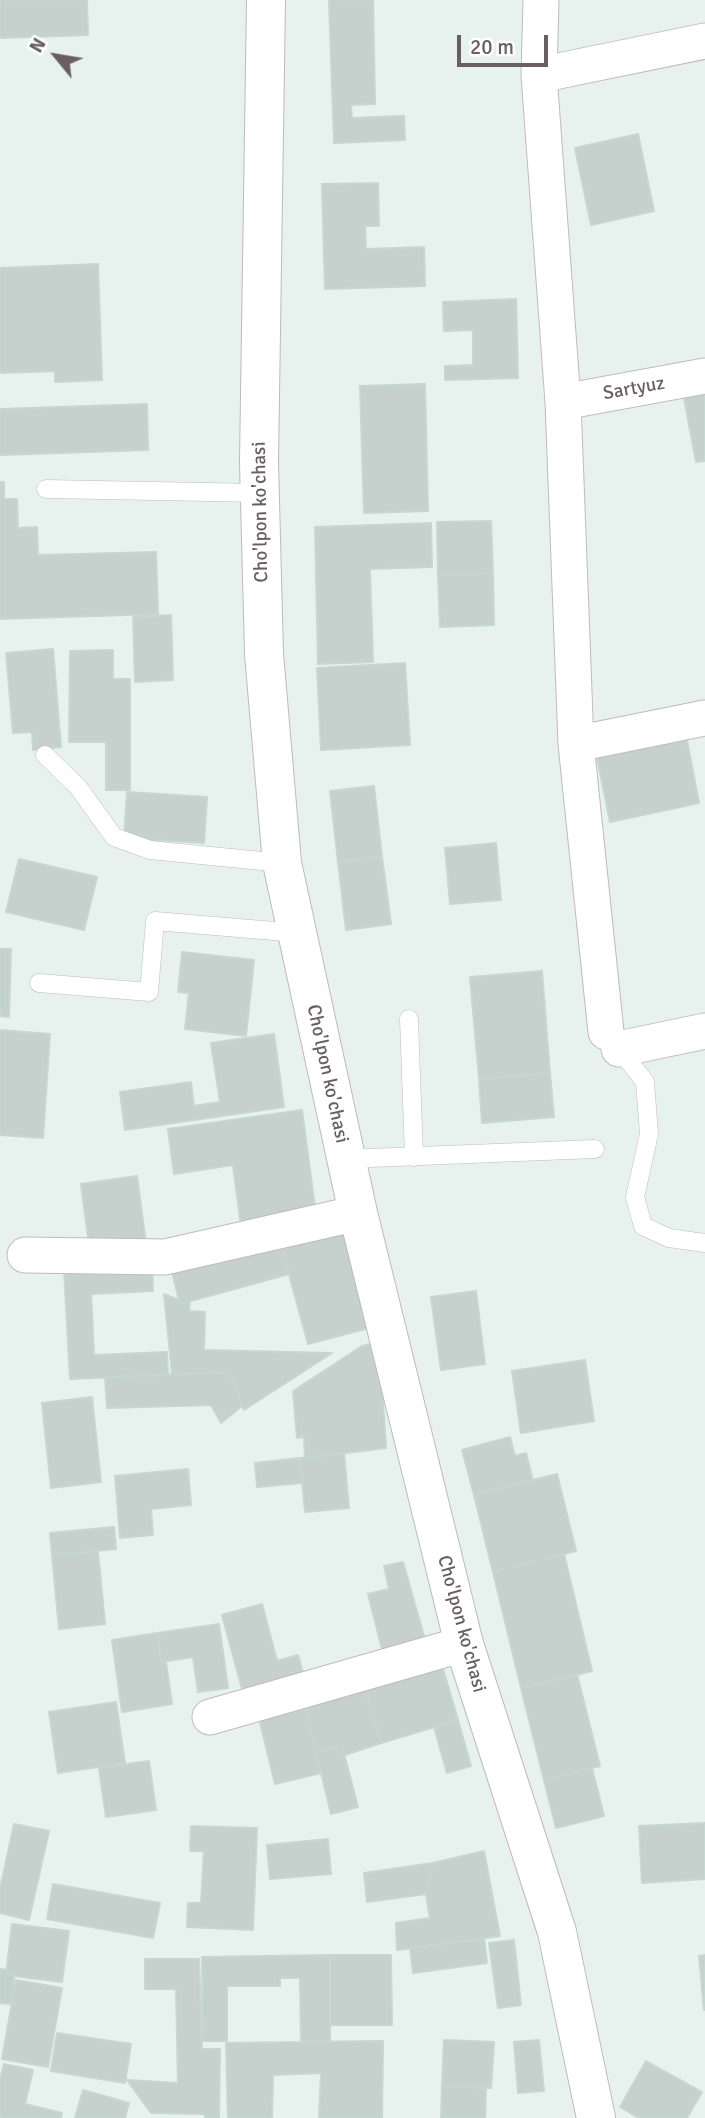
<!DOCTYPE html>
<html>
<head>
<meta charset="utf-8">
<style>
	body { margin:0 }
	#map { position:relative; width:705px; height:2118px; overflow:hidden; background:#e7f2ef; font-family:Signika,sans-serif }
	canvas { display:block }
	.north { position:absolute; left:21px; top:21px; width:70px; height:70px; -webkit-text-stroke:5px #fff; paint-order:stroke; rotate:300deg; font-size:19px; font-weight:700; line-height:28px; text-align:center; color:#695e63 }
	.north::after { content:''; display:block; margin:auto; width:24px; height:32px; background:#695e63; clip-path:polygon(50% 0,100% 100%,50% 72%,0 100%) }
	.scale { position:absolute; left:457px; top:35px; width:91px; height:32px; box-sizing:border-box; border:4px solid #695e63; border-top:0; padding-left:9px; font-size:21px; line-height:24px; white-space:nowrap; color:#695e63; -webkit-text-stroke:5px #fff; paint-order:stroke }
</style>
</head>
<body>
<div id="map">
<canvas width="705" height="2118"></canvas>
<div class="north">N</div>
<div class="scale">20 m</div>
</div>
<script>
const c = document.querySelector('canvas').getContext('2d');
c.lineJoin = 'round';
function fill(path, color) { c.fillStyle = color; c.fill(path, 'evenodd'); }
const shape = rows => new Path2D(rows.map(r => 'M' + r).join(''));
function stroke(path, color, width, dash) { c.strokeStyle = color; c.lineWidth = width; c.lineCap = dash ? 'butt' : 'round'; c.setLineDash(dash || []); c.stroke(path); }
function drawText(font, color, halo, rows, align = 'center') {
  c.font = font + ' Signika,sans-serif'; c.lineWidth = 7; c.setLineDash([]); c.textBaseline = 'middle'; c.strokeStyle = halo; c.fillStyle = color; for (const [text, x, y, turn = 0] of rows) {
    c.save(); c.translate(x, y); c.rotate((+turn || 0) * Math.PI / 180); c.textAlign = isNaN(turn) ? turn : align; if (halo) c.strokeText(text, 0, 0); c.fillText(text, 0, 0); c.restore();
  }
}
const building = shape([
	[0,0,87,0,88,35,0,38,0,0],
	[329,0,373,0,375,104,351,105,352,118,404,116,405,140,334,143,329,0],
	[638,134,654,211,591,225,575,148,638,134],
	[378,183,379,226,365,226,366,249,424,247,425,286,325,289,322,184,378,183],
	[98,264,102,380,55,382,55,371,0,373,0,268,98,264],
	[516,299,518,378,445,380,445,366,473,365,473,330,444,331,443,302,516,299],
	[425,384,428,511,364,513,360,386,425,384],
	[705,394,705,461,696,462,684,398,705,394],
	[147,404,148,450,0,455,0,409,147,404],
	[0,482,4,482,4,499,17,499,18,528,37,527,38,555,156,552,158,614,0,619,0,482],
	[491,521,493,573,438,575,437,522,491,521],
	[431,523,432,567,370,569,373,662,318,664,315,527,431,523],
	[493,573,494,625,440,627,438,575,493,573],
	[171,615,173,680,135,682,133,617,171,615],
	[53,649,61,747,33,750,32,732,13,733,6,653,53,649],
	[113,650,113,679,130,679,130,790,106,790,106,742,69,742,70,651,113,650],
	[405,663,410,745,321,750,317,668,405,663],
	[686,735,699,803,610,822,596,753,686,735],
	[374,786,382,857,338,862,330,791,374,786],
	[127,792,207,797,204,843,124,838,127,792],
	[496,843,501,900,450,904,445,848,496,843],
	[382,857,391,924,346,930,338,862,382,857],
	[19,859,97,877,84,930,6,912,19,859],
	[0,949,11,949,9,1017,0,1016,0,949],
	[182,952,254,960,246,1036,185,1029,189,993,178,992,182,952],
	[542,971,550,1073,479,1079,470,977,542,971],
	[0,1030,50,1034,43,1138,0,1135,0,1030],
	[274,1034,284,1107,125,1130,120,1092,191,1082,194,1106,220,1102,211,1043,274,1034],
	[550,1073,554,1117,482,1123,479,1079,550,1073],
	[302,1110,316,1215,241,1226,233,1165,174,1174,168,1129,302,1110],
	[137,1176,146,1244,90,1252,81,1184,137,1176],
	[342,1229,369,1328,308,1344,281,1245,342,1229],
	[279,1238,289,1274,180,1304,171,1268,279,1238],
	[152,1265,153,1291,91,1294,94,1355,167,1352,168,1375,70,1379,64,1270,152,1265],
	[476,1291,485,1364,441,1370,431,1297,476,1291],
	[164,1294,179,1300,180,1304,190,1301,189,1311,205,1312,204,1350,332,1353,244,1410,230,1372,172,1374,164,1294],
	[379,1342,386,1448,305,1458,304,1437,297,1438,293,1391,362,1346,379,1342],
	[585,1360,594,1421,521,1433,512,1371,585,1360],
	[230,1372,242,1406,221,1423,211,1405,107,1408,105,1377,230,1372],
	[92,1397,101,1482,51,1488,42,1403,92,1397],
	[510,1437,515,1456,526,1453,533,1481,474,1495,462,1450,510,1437],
	[344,1454,349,1508,305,1512,300,1458,344,1454],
	[300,1458,302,1483,257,1487,255,1463,300,1458],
	[188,1469,191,1505,151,1509,153,1535,120,1538,115,1476,188,1469],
	[557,1474,576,1551,493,1572,474,1495,557,1474],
	[114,1527,116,1549,52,1555,50,1533,114,1527],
	[98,1551,105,1624,59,1629,52,1555,98,1551],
	[564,1554,592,1671,521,1688,493,1572,564,1554],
	[403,1562,426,1643,383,1653,368,1594,389,1589,384,1566,403,1562],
	[262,1604,277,1661,298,1655,306,1683,245,1700,222,1615,262,1604],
	[219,1624,228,1688,198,1692,193,1657,161,1662,157,1633,219,1624],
	[157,1633,161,1662,166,1662,172,1704,122,1712,112,1640,157,1633],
	[439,1655,458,1720,381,1743,362,1678,439,1655],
	[577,1674,600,1766,544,1780,521,1688,577,1674],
	[362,1678,381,1743,345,1755,342,1746,316,1752,303,1698,362,1678],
	[303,1698,321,1773,275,1784,257,1710,303,1698],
	[116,1702,125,1763,58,1773,49,1712,116,1702],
	[458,1720,471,1766,447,1773,434,1727,458,1720],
	[342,1746,358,1807,331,1814,316,1752,342,1746],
	[149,1761,156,1810,106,1817,99,1768,149,1761],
	[592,1768,604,1816,556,1828,544,1780,592,1768],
	[705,1823,705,1879,642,1883,639,1826,705,1823],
	[14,1824,49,1831,29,1920,0,1913,0,1889,14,1824],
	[191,1826,257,1828,253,1930,187,1927,188,1903,201,1903,204,1851,190,1851,191,1826],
	[328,1839,331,1874,270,1879,267,1845,328,1839],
	[484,1851,500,1936,397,1950,396,1923,430,1918,426,1894,433,1863,484,1851],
	[433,1863,426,1894,367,1902,364,1873,433,1863],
	[53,1884,160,1903,153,1938,47,1919,53,1884],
	[12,1924,69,1931,62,1982,6,1975,12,1924],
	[484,1938,487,1963,413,1973,410,1948,484,1938],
	[514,1940,521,2005,498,2008,489,1943,514,1940],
	[330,1955,330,2041,301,2042,300,1978,280,1978,280,1986,227,1986,227,2041,203,2041,202,1957,330,1955],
	[330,1955,391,1955,392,2025,330,2025,330,1955],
	[705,1955,705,2010,704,2010,699,1956,705,1955],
	[145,1959,199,1959,202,2049,220,2049,219,2118,205,2118,205,2114,151,2113,127,2080,178,2083,176,1989,145,1989,145,1959],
	[0,1969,7,1970,6,1975,14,1976,11,2004,0,2003,0,1969],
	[16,1980,62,1988,48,2067,2,2059,16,1980],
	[57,2033,131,2044,125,2083,51,2071,57,2033],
	[444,2040,494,2042,491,2088,442,2086,444,2040],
	[539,2040,544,2091,518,2093,514,2042,539,2040],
	[383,2041,382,2118,319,2118,321,2073,273,2075,272,2118,228,2118,226,2043,383,2041],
	[646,2061,702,2092,687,2118,639,2118,620,2107,646,2061],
	[4,2064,33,2070,25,2104,62,2113,61,2118,0,2118,0,2080,4,2064],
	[442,2086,486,2088,485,2118,441,2118,442,2086],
	[83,2090,129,2103,125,2118,75,2118,83,2090]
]);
fill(building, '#c6d0cc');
stroke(building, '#c5d7d1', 2);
const lane = shape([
	[46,489,260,493],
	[45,755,78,787,114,837,150,850,282,863],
	[39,983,149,992,155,921,298,933],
	[409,1019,414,1157],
	[618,1047,645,1082,649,1134,635,1197,643,1226,669,1238,705,1243],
	[345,1159,595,1149]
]);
const street = shape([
	[541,0,539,75,563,402,576,744,606,1032],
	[539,75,705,41],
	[563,402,705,376],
	[576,744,705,718],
	[619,1049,705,1031],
	[25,1255,165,1257,358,1213],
	[210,1717,464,1644]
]);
const secondary = shape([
	[266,0,259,462,264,654,282,863,358,1213,464,1644,557,1932,596,2118]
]);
stroke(lane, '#c1babd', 19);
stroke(street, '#c1babd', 37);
stroke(secondary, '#c1b8bc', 40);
stroke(lane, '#fff', 18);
stroke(street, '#fff', 35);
stroke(secondary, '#fff', 38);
drawText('19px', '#695e63', '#fff', [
	["Sartyuz",634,389,-10],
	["Cho'lpon ko'chasi",261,512,-91],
	["Cho'lpon ko'chasi",327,1074,78],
	["Cho'lpon ko'chasi",461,1624,75]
]);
</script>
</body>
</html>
